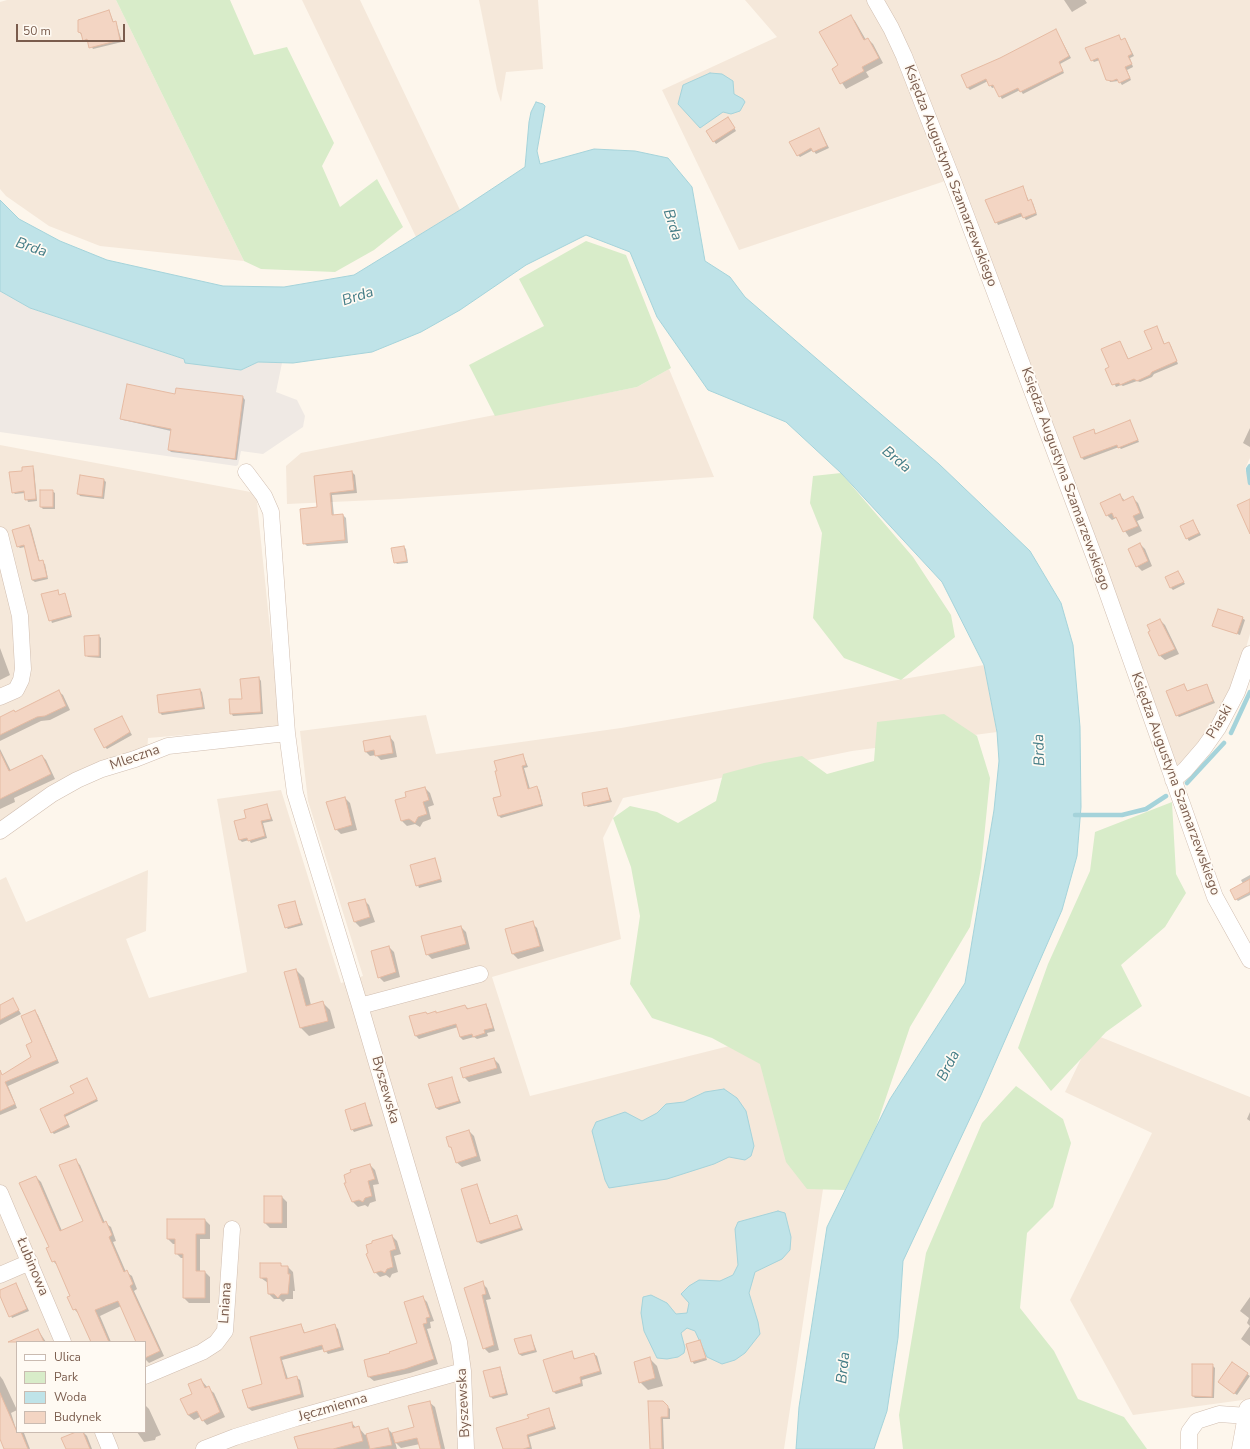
<!DOCTYPE html>
<html>
<head>
<meta charset="utf-8">
<style>
	body { margin:0 }
	#map { position:relative; width:1250px; height:1449px; overflow:hidden; background:#fdf6ec; font-family:"Nunito Sans",sans-serif }
	canvas { display:block }
	.legend { position:absolute; left:16px; top:1341px; width:130px; height:92px; box-sizing:border-box; background:#fffaf3; border:1px solid #cabbb1; margin:0; padding:5px 7px; list-style:none; font-size:12px; color:#7a5c4d }
	.legend li { display:flex; align-items:center; gap:8px; height:20px }
	.legend b { width:20px; border:1px solid #cabbb1 }
	.scale { position:absolute; left:16px; top:24px; width:109px; height:18px; box-sizing:border-box; border:2px solid #7a5c4d; border-top:0; padding-left:5px; font-size:12px; line-height:14px; white-space:nowrap; color:#7a5c4d; -webkit-text-stroke:3px #fffaf3; paint-order:stroke }
</style>
</head>
<body>
<div id="map">
<canvas width="1250" height="1449"></canvas>
<ul class="legend">
<li><b style="height:5px;background:#fff"></b>Ulica</li>
<li><b style="height:11px;background:#d8ecc9"></b>Park</li>
<li><b style="height:11px;background:#bfe3e8"></b>Woda</li>
<li><b style="height:11px;background:#f3d5c3"></b>Budynek</li>
</ul>
<div class="scale">50 m</div>
</div>
<script>
const c = document.querySelector('canvas').getContext('2d');
c.lineJoin = 'round';
function fill(path, color) { c.fillStyle = color; c.fill(path, 'evenodd'); }
const shape = rows => new Path2D(rows.map(r => 'M' + r).join(''));
function stroke(path, color, width, dash) { c.strokeStyle = color; c.lineWidth = width; c.lineCap = dash ? 'butt' : 'round'; c.setLineDash(dash || []); c.stroke(path); }
function drawText(font, color, halo, rows, align = 'center') {
  c.font = font + ' "Nunito Sans",sans-serif'; c.lineWidth = 3.5; c.setLineDash([]); c.textBaseline = 'middle'; c.strokeStyle = halo; c.fillStyle = color; for (const [text, x, y, turn = 0] of rows) {
    c.save(); c.translate(x, y); c.rotate((+turn || 0) * Math.PI / 180); c.textAlign = isNaN(turn) ? turn : align; if (halo) c.strokeText(text, 0, 0); c.fillText(text, 0, 0); c.restore();
  }
}
fill(shape([
	[7,0,116,0,244,261,100,246,49,226,6,196,0,189,0,2],
	[302,0,360,0,460,210,416,237],
	[479,0,538,0,543,69,506,72,501,102,497,90],
	[745,0,1250,0,1250,458,1245,469,1250,480,1250,634,1238,676,1212,725,1198,744,1175,770,957,177,739,250,662,90,777,37],
	[669,369,714,477,399,499,287,504,286,466,301,453,637,387],
	[0,445,256,493,280,727,148,738,147,754,102,769,0,831],
	[984,665,997,732,852,751,623,798,603,838,621,939,492,977,530,1096,765,1037,807,1188,823,1189,784,1449,650,1449,650,1443,650,1449,0,1449,0,880,6,877,26,922,148,870,146,931,126,939,149,998,247,972,217,799,281,790,341,983,363,976,308,801,300,731,426,715,436,754,621,728],
	[17,1342,145,1342,145,1432,17,1432],
	[1093,1034,1250,1097,1250,1399,1133,1415,1070,1300,1152,1133,1065,1092]
]), '#f5e8da');
fill(shape([
	[0,291,30,308,184,359,241,370,258,362,282,363,276,392,297,400,305,416,303,427,263,454,241,451,238,465,236,466,0,432]
]), '#efe9e4');
fill(shape([
	[116,0,230,0,254,55,287,47,334,143,322,166,340,207,377,179,403,227,374,250,335,272,261,269,244,261],
	[586,241,626,255,671,368,637,387,495,416,469,365,544,326,519,279],
	[841,473,913,557,951,615,955,637,901,680,844,658,813,618,822,533,810,503,813,476],
	[944,714,977,736,990,778,981,868,970,927,910,1027,876,1127,845,1190,807,1189,786,1162,760,1064,712,1038,652,1018,630,984,640,916,631,867,613,818,630,806,657,812,678,823,716,801,723,774,764,763,802,756,827,774,874,761,877,722],
	[1172,802,1176,874,1186,893,1165,927,1121,965,1142,1006,1106,1032,1051,1091,1018,1048,1048,964,1090,871,1095,832],
	[1016,1086,1063,1119,1071,1143,1053,1207,1027,1233,1020,1308,1054,1351,1078,1399,1124,1417,1147,1449,903,1449,899,1415,926,1253,982,1123]
]), '#d8ecc9');
const water = shape([
	[710,73,722,74,733,81,734,94,743,99,745,102,740,111,731,114,723,112,700,128,678,104,683,85,710,73],
	[536,102,543,104,545,106,537,151,540,164,594,149,635,151,668,158,692,187,705,261,730,277,745,297,939,464,1030,551,1061,603,1073,645,1080,727,1081,807,1077,856,1062,910,981,1095,903,1261,898,1338,887,1411,874,1449,796,1449,799,1407,827,1227,890,1099,965,983,994,810,999,761,997,732,984,665,942,582,841,473,786,422,708,390,657,317,630,252,586,235,526,265,460,310,421,332,372,352,293,363,258,362,241,370,185,363,184,359,178,357,30,308,0,291,0,200,19,219,60,241,107,260,223,286,284,287,354,275,460,210,525,167,529,122,531,112,536,102],
	[724,1089,737,1098,746,1111,754,1146,751,1156,745,1160,729,1157,714,1164,667,1179,609,1188,605,1180,592,1131,596,1122,625,1112,642,1121,657,1113,666,1104,684,1102,705,1092,724,1089],
	[778,1211,785,1213,791,1237,790,1250,782,1259,755,1272,749,1293,758,1322,760,1334,745,1353,735,1360,722,1364,707,1357,695,1331,687,1328,681,1333,685,1348,684,1353,678,1357,667,1359,657,1358,644,1331,641,1313,643,1297,651,1295,667,1303,676,1314,687,1313,689,1303,681,1294,689,1286,699,1280,720,1281,733,1275,738,1265,735,1229,738,1222,778,1211]
]);
fill(water, '#bfe3e8');
stroke(water, '#a5d3da', 1);
fill(shape([
	[1064,0,1085,0,1087,3,1072,12],
	[109,11,114,23,117,25,122,42,93,49,89,42,86,42,84,40,79,31],
	[850,16,855,21,866,40,868,39,873,44,883,63,866,72,869,77,846,89,833,69,839,66],
	[1056,30,1071,58,1060,64,1064,73,1023,94,1020,90,1002,99,995,87,992,88,988,81,970,90,967,87,1001,59],
	[1119,36,1122,41,1125,39,1127,42,1134,56,1130,58,1133,67,1127,70,1131,80,1122,85,1119,81,1110,82,1100,60,1094,62,1092,60],
	[730,120,736,131,716,144,707,131],
	[821,132,829,148,816,154,813,150,800,157,798,155],
	[1022,187,1029,201,1033,203,1037,215,1026,220,1023,216,998,225,987,201],
	[1157,327,1165,345,1169,343,1171,346,1178,364,1154,374,1152,377,1140,382,1137,381,1123,386,1121,385,1116,387,1107,369,1110,368,1120,342,1129,360,1153,350],
	[176,395,243,397,245,400,237,460,171,452,169,450,171,431,123,420,121,418],
	[1130,421,1139,442,1121,449,1119,447,1084,460,1082,458,1094,430,1096,434],
	[1250,428,1250,447,1243,443],
	[32,467,34,469,37,501,28,502,25,493,15,494,13,492,23,472],
	[352,472,355,475,357,493,332,495,334,516,343,515,346,518,348,543,307,546,304,543,318,508,315,477],
	[80,477,104,480,106,482,104,499,80,496,78,493],
	[52,491,55,493,55,509,43,509,41,507],
	[1120,495,1125,501,1133,498,1138,503,1144,518,1137,521,1142,531,1129,537,1116,518,1112,520,1107,515],
	[1193,521,1201,535,1189,541,1187,538],
	[29,526,31,528,40,562,45,564,48,579,35,582,32,580,25,547,20,548,17,546],
	[1140,544,1145,549,1152,566,1142,571,1137,566],
	[404,547,406,549,408,563,397,564,395,562],
	[1178,572,1185,584,1173,590,1171,588],
	[57,591,60,596,64,594,66,597,72,617,52,623,42,595],
	[1242,618,1245,620,1240,635,1214,625],
	[1160,620,1165,625,1179,654,1165,660,1159,655],
	[99,636,101,638,101,658,88,657,86,655],
	[0,648,10,675,0,680],
	[259,678,261,681,263,714,233,716,231,713],
	[1184,685,1188,692,1207,685,1215,703,1179,717,1177,715],
	[200,690,202,692,205,709,162,715,160,713],
	[58,691,63,695,70,710,50,720,41,721,0,741,0,724,16,713],
	[122,718,132,735,107,749,105,747],
	[390,737,394,742,397,757,381,760,376,755,370,756,366,752],
	[0,749,11,771,42,756,46,760,55,779,14,798,15,802,0,809],
	[523,755,528,767,524,768,530,789,536,787,539,790,543,806,501,818,499,816],
	[425,788,430,793,434,805,428,807,431,819,423,822,420,827,415,824,407,826,402,821,397,800,407,798],
	[607,789,612,802,588,807,585,805],
	[345,798,350,803,357,830,341,834,336,829],
	[267,805,273,821,263,823,267,838,251,843,249,840,242,842,240,840,247,818],
	[435,859,442,882,419,888,411,866],
	[1250,875,1250,895,1238,901,1236,899,1243,884,1241,880],
	[364,900,369,905,375,922,360,927,355,922],
	[294,902,303,925,288,929,286,927],
	[532,923,537,928,544,951,518,959,513,954],
	[461,927,466,932,470,949,432,959,427,954],
	[389,947,394,952,400,977,384,982,379,977],
	[296,970,304,978,311,1005,322,1002,330,1010,335,1028,309,1036,301,1028,286,973],
	[13,1000,21,1014,0,1025,0,1006],
	[485,1005,488,1008,495,1031,487,1033,488,1036,477,1039,474,1037,463,1040,460,1037,458,1027,419,1039,416,1036,410,1017,436,1012,437,1014,465,1006,469,1009],
	[34,1011,38,1015,59,1063,8,1086,17,1108,0,1115,0,1085,32,1057],
	[494,1059,499,1064,502,1073,469,1082,464,1077],
	[451,1078,461,1103,439,1110,436,1108],
	[87,1079,98,1101,65,1117,70,1127,54,1134,52,1132,75,1094],
	[365,1104,373,1126,354,1132,352,1129],
	[1250,1112,1250,1121,1247,1119],
	[469,1131,474,1136,481,1161,462,1167,456,1162,453,1150,450,1147],
	[75,1160,80,1165,105,1223,111,1227,116,1241,113,1242,126,1272,132,1276,137,1289,134,1291,164,1356,149,1363,145,1359,145,1342,137,1342,121,1306,100,1316,111,1342,91,1342,79,1314,74,1309,72,1296,58,1266,53,1261,36,1177,41,1182,62,1231,84,1222],
	[370,1165,375,1170,379,1184,373,1185,376,1201,370,1203,368,1207,365,1205,358,1207,353,1202,346,1184],
	[477,1185,491,1225,517,1216,523,1230,481,1244,478,1242,463,1189],
	[265,1197,282,1197,287,1202,287,1228,270,1228,265,1223],
	[205,1220,210,1225,210,1239,200,1239,200,1272,205,1272,210,1277,210,1303,189,1303,184,1298,184,1258,181,1258,176,1253,176,1244,173,1244,168,1239],
	[392,1236,397,1241,401,1254,394,1256,398,1272,392,1274,390,1278,386,1275,380,1277,375,1272],
	[280,1264,283,1267,288,1267,293,1272,295,1291,293,1291,293,1299,286,1299,283,1302,280,1299,274,1299,269,1294,268,1283,261,1278],
	[482,1283,487,1288,491,1299,486,1300,499,1350,489,1353,484,1348,465,1288],
	[16,1284,29,1311,12,1318,0,1291],
	[1250,1297,1250,1326,1247,1323,1249,1318,1240,1311],
	[423,1298,427,1302,434,1321,430,1322,431,1328,427,1329,438,1364,410,1373,374,1381,369,1377,391,1354,419,1344],
	[301,1325,305,1333,335,1326,338,1329,344,1350,328,1354,324,1349,282,1360,288,1379,296,1377,300,1380,304,1397,252,1411,248,1408,264,1384,251,1338],
	[1250,1326,1250,1346,1241,1339],
	[38,1330,46,1342,25,1342],
	[531,1336,537,1352,522,1356,519,1354],
	[700,1341,707,1360,694,1364,692,1361],
	[571,1352,575,1359,594,1354,597,1356,602,1374,582,1380,583,1386,556,1394,553,1391],
	[649,1358,657,1366,663,1386,648,1390,640,1382],
	[1233,1364,1250,1376,1237,1395,1222,1384],
	[1212,1365,1215,1368,1214,1398,1195,1398,1193,1396],
	[499,1368,501,1370,508,1395,493,1399,491,1397],
	[0,1376,3,1380,17,1410,11,1413,17,1432,24,1433,30,1449,6,1449,0,1436],
	[201,1380,208,1388,214,1393,225,1417,207,1425,200,1417,194,1420,188,1415],
	[429,1402,435,1407,445,1449,421,1449,420,1444,401,1448,395,1442,397,1449,299,1449,352,1423,356,1428,359,1428,365,1435,388,1429,393,1434,415,1428],
	[662,1402,670,1409,670,1419,663,1419,664,1449,651,1449],
	[145,1405,149,1409,161,1435,156,1437,155,1440,144,1442,137,1432,145,1432],
	[549,1409,556,1429,529,1437,532,1449,504,1449],
	[79,1432,83,1432,87,1436,92,1449,67,1449]
]), '#0003');
stroke(shape([
	[1250,466,1248,469,1250,483],
	[1231,733,1250,692],
	[1187,783,1224,743],
	[1075,815,1122,815,1146,809,1166,796]
]), '#a5d3da', 4.5);
const building = shape([
	[109,10,113,22,116,21,120,40,89,48,87,39,83,41,81,33,78,32,78,20,109,10],
	[851,15,864,40,868,38,879,58,862,67,864,71,840,84,832,69,838,65,819,32,851,15],
	[1056,29,1069,56,1059,62,1063,71,1020,92,1018,88,999,97,993,85,989,86,986,79,967,88,961,75,1000,58,1056,29],
	[1119,35,1121,40,1125,38,1132,54,1128,56,1132,64,1125,67,1130,78,1119,83,1117,79,1112,81,1106,80,1098,58,1091,61,1085,48,1119,35],
	[728,117,735,128,713,142,706,131,728,117],
	[819,128,827,146,813,152,811,148,797,156,789,142,819,128],
	[1023,186,1028,201,1031,199,1036,213,1023,218,1021,213,995,223,985,200,1023,186],
	[1157,326,1164,344,1169,342,1177,361,1152,372,1150,375,1137,381,1134,379,1120,385,1119,383,1112,385,1105,369,1109,367,1101,349,1120,341,1128,359,1152,349,1144,331,1157,326],
	[127,384,175,394,176,388,243,396,235,459,168,450,171,429,120,419,127,384],
	[1130,420,1138,440,1118,448,1117,445,1081,458,1073,437,1094,429,1095,434,1130,420],
	[33,466,36,499,25,500,24,491,12,493,9,472,22,471,22,467,33,466],
	[352,471,354,490,330,493,332,515,343,514,345,540,303,544,300,509,317,507,314,476,352,471],
	[80,475,104,479,102,497,77,494,80,475],
	[40,490,53,490,53,507,40,507,40,490],
	[1120,494,1123,501,1133,496,1140,513,1133,516,1138,526,1123,532,1116,517,1114,518,1112,513,1106,516,1100,503,1120,494],
	[1250,499,1250,534,1237,505,1250,499],
	[1193,520,1199,533,1186,539,1180,526,1193,520],
	[29,525,39,561,43,560,47,577,32,580,24,545,17,547,12,530,29,525],
	[1140,543,1148,561,1136,567,1128,549,1140,543],
	[404,546,407,561,394,563,391,548,404,546],
	[1178,571,1184,582,1170,588,1165,577,1178,571],
	[58,590,59,595,65,593,71,615,49,621,41,594,58,590],
	[1218,609,1243,617,1237,634,1212,626,1218,609],
	[1160,619,1175,649,1159,656,1148,632,1150,631,1147,625,1160,619],
	[99,635,99,656,85,656,84,636,99,635],
	[259,677,261,712,230,714,229,699,242,699,240,679,259,677],
	[1184,684,1187,691,1207,684,1213,701,1176,716,1166,691,1184,684],
	[200,689,203,707,159,713,157,695,200,689],
	[59,690,66,706,45,716,37,717,0,735,0,717,14,710,15,712,59,690],
	[122,716,130,732,104,748,94,729,122,716],
	[390,736,393,753,375,756,374,750,365,752,363,741,390,736],
	[0,752,9,771,42,755,51,774,0,799,0,752],
	[523,754,526,765,522,766,528,789,537,786,542,804,498,816,493,798,501,796,495,771,497,771,494,761,523,754],
	[425,787,429,800,423,802,427,814,418,817,415,823,409,819,401,821,395,800,406,797,405,792,425,787],
	[607,788,610,800,584,806,582,793,607,788],
	[345,797,352,825,335,830,326,802,345,797],
	[267,804,271,819,261,821,265,836,248,841,247,838,239,840,234,821,246,818,244,810,267,804],
	[435,858,441,879,416,886,410,865,435,858],
	[1250,879,1250,892,1235,900,1230,890,1250,879],
	[365,899,370,917,354,922,348,903,365,899],
	[295,901,301,923,285,928,278,905,295,901],
	[533,921,540,946,512,954,505,929,533,921],
	[461,926,466,944,426,955,421,936,461,926],
	[389,946,396,972,378,978,371,951,389,946],
	[296,969,306,1006,323,1001,328,1021,300,1028,284,972,296,969],
	[13,998,19,1010,0,1020,0,1005,13,998],
	[486,1004,493,1028,484,1030,485,1033,473,1037,472,1034,460,1037,456,1024,415,1036,409,1016,426,1012,427,1014,436,1011,436,1013,465,1005,467,1009,486,1004],
	[35,1010,57,1060,5,1082,15,1104,0,1111,0,1070,2,1075,31,1057,26,1045,32,1042,21,1016,35,1010],
	[494,1058,497,1068,463,1078,460,1068,494,1058],
	[452,1077,459,1101,436,1108,428,1084,452,1077],
	[87,1078,97,1099,64,1115,68,1124,51,1133,40,1109,74,1093,70,1086,87,1078],
	[365,1103,371,1124,351,1130,345,1110,365,1103],
	[469,1130,477,1156,456,1163,451,1147,449,1147,446,1137,469,1130],
	[76,1159,103,1223,106,1221,112,1235,109,1237,124,1272,127,1270,133,1284,130,1286,160,1351,145,1358,145,1342,136,1342,118,1301,95,1310,109,1342,91,1342,76,1309,73,1310,67,1297,70,1296,55,1261,52,1262,46,1248,49,1247,19,1183,36,1176,60,1231,83,1221,59,1165,76,1159],
	[370,1164,375,1179,368,1181,372,1196,365,1198,363,1202,359,1200,352,1202,344,1183,346,1183,344,1175,351,1172,350,1170,370,1164],
	[477,1184,490,1224,517,1215,521,1228,477,1242,461,1189,477,1184],
	[264,1196,282,1196,282,1223,264,1223,264,1196],
	[167,1219,205,1219,205,1234,196,1234,196,1271,205,1271,205,1298,183,1298,183,1254,175,1254,175,1239,167,1239,167,1219],
	[392,1235,396,1249,390,1251,393,1267,387,1269,385,1273,381,1271,374,1273,366,1254,368,1253,366,1245,372,1243,372,1241,392,1235],
	[260,1263,281,1263,281,1266,288,1266,288,1274,290,1274,288,1294,281,1294,278,1298,274,1294,268,1294,267,1278,260,1278,260,1263],
	[483,1281,486,1294,482,1295,494,1345,483,1349,464,1288,483,1281],
	[16,1283,27,1309,9,1317,0,1296,0,1290,16,1283],
	[423,1296,430,1317,426,1318,427,1323,423,1324,434,1359,405,1369,368,1377,364,1360,390,1353,389,1352,417,1343,404,1302,423,1296],
	[301,1324,304,1333,335,1324,341,1347,324,1352,322,1345,280,1357,286,1379,297,1376,301,1394,248,1408,242,1390,262,1384,250,1337,301,1324],
	[38,1329,44,1342,8,1342,38,1329],
	[531,1335,535,1350,519,1354,514,1339,531,1335],
	[700,1340,706,1358,691,1362,686,1344,700,1340],
	[572,1351,574,1359,594,1353,600,1371,580,1377,581,1383,553,1392,543,1360,572,1351],
	[650,1357,655,1378,639,1383,634,1362,650,1357],
	[1232,1362,1248,1373,1234,1394,1218,1382,1232,1362],
	[1192,1364,1213,1364,1212,1397,1192,1396,1192,1364],
	[500,1367,506,1393,490,1397,483,1371,500,1367],
	[201,1379,205,1388,209,1386,220,1412,202,1421,197,1411,188,1415,180,1399,192,1394,188,1384,201,1379],
	[0,1393,17,1432,21,1432,28,1449,4,1449,0,1439,0,1393],
	[430,1401,441,1449,420,1449,417,1438,395,1443,392,1433,414,1427,408,1406,430,1401],
	[648,1401,663,1401,668,1406,668,1417,661,1417,662,1449,650,1449,648,1401],
	[549,1408,554,1426,527,1435,530,1447,523,1449,503,1449,496,1428,529,1418,527,1415,549,1408],
	[352,1422,353,1428,359,1426,363,1441,333,1449,298,1449,294,1437,352,1422],
	[388,1428,392,1445,370,1449,366,1434,388,1428],
	[76,1432,83,1432,90,1449,66,1449,61,1438,76,1432]
]);
fill(building, '#f3d5c3');
stroke(building, '#e6bba3', 1);
const street = shape([
	[875,0,891,28,904,56,955,186,1097,564,1215,897,1250,960],
	[246,472,264,496,271,512,287,733,295,793,360,1006,459,1342,463,1371,466,1449],
	[0,535,20,616,23,669,21,680,16,690,0,697],
	[1173,780,1185,770,1204,748,1218,728,1237,692,1250,654],
	[0,831,52,794,77,780,102,769,135,759,168,746,287,733],
	[360,1006,480,974],
	[0,1193,63,1342],
	[0,1275,30,1262],
	[145,1376,202,1352,216,1343,225,1331,232,1229],
	[103,1432,110,1449],
	[204,1449,235,1437,296,1418,463,1371],
	[1189,1449,1189,1432,1197,1421,1219,1414,1248,1416]
]);
const secondary = shape([
	[1243,1449,1250,1410]
]);
stroke(street, '#d1beb0', 17);
stroke(secondary, '#d6c0b0', 23);
stroke(street, '#fff', 16);
stroke(secondary, '#fff', 22);
drawText('14px', '#7a5c4d', '#fffaf3', [
	["Księdza Augustyna Szamarzewskiego",950,176,69],
	["Księdza Augustyna Szamarzewskiego",1065,479,70],
	["Piaski",1220,722,-59],
	["Mleczna",135,758,-19],
	["Księdza Augustyna Szamarzewskiego",1175,784,70],
	["Byszewska",385,1090,74],
	["Łubinowa",32,1267,67],
	["Lniana",226,1303,-86],
	["Byszewska",464,1403,-93],
	["Jęczmienna",333,1408,-16]
]);
drawText('italic 15px', '#437c86', '#fffaf3', [
	["Brda",672,225,72],
	["Brda",31,248,19],
	["Brda",358,297,-18],
	["Brda",896,460,40],
	["Brda",1040,750,-92],
	["Brda",949,1066,-63],
	["Brda",844,1368,-84]
]);
</script>
</body>
</html>
